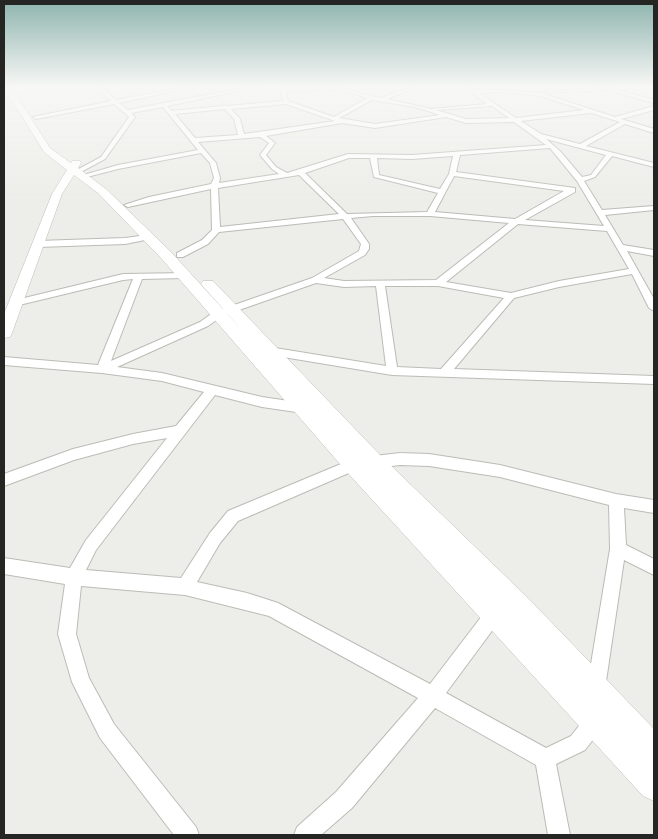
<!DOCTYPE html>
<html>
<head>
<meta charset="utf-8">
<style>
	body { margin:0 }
	#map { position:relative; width:658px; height:839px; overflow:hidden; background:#edeee9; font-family:"Golos Text",sans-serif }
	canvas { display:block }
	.frame { position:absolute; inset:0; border:5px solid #252523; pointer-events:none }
</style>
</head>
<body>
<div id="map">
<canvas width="658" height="839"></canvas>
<div class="frame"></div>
</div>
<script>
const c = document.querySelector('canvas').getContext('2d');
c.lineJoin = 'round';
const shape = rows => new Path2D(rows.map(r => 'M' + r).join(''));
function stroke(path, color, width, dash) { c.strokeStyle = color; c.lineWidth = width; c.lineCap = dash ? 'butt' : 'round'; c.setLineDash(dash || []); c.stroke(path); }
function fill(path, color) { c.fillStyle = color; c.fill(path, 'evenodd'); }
const street = shape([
	[97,87,102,87,116,100,183,87,194,87,119,103,128,110,247,87,258,87,167,106,172,111,222,106,224,104,227,106,283,101,280,87,335,87,381,98,410,87,417,87,387,99,431,109,487,104,464,87,470,87,474,90,502,90,541,93,615,117,654,106,654,110,621,119,654,129,654,133,625,124,586,146,654,163,654,167,612,156,595,177,584,181,602,210,654,206,654,210,605,215,623,245,654,250,654,256,627,251,654,299,654,311,649,308,632,274,559,287,514,298,454,369,654,376,654,384,392,375,265,354,264,351,269,347,386,366,376,286,344,287,316,283,222,316,208,326,117,367,162,373,262,397,303,403,307,405,309,408,307,411,303,413,262,407,215,395,96,550,86,570,181,578,210,533,228,511,348,461,353,459,358,461,360,465,358,469,238,521,220,543,197,582,247,593,278,603,430,684,488,608,494,606,500,608,502,614,500,620,446,693,546,748,571,736,588,714,595,711,602,714,605,721,602,728,585,750,556,764,570,835,548,835,536,765,435,708,352,808,321,835,294,835,297,827,336,792,418,698,269,616,185,595,81,586,76,634,89,678,114,724,196,827,199,835,174,835,100,738,72,682,58,634,65,584,4,574,4,558,70,568,86,540,167,438,133,444,74,460,4,486,4,474,73,449,133,434,176,426,204,392,162,381,102,373,4,365,4,357,98,365,133,279,123,280,15,306,10,303,12,301,123,274,187,273,187,277,184,278,142,279,111,361,200,322,214,312,312,278,359,251,361,244,343,219,219,232,208,244,183,257,177,257,177,253,202,240,212,230,211,189,128,207,124,205,149,197,211,184,214,178,210,163,201,153,118,169,83,178,80,176,118,165,198,150,163,107,131,113,135,117,105,159,77,174,74,172,75,171,101,157,129,117,114,104,36,119,33,117,111,101,97,87],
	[333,90,353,93,367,98,334,117,288,101,286,91,333,90],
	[502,92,540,96,584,110,516,118,479,93,502,92],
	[372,100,415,107,440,115,375,124,339,118,372,100],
	[286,104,335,121,244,134,240,119,231,109,286,104],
	[492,106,509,118,466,119,436,110,492,106],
	[225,109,234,119,238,135,195,138,175,114,225,109],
	[591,113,620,122,580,144,541,134,521,121,591,113],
	[446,117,466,123,514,122,546,145,412,155,348,154,287,173,276,167,266,155,275,143,266,136,342,123,375,128,446,117],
	[260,137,269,143,260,155,272,169,279,174,219,183,220,178,216,163,198,142,260,137],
	[546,139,606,155,591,175,582,177,560,151,546,139],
	[550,148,577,181,604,226,525,220,575,192,575,188,456,172,460,155,550,148],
	[453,156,449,174,440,189,379,175,377,158,412,159,453,156],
	[349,158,370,158,374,177,438,193,427,212,347,214,305,173,349,158],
	[299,175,339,214,220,227,218,188,299,175],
	[454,176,564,191,515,219,435,212,454,176],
	[373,216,430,216,509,223,436,280,344,281,324,278,365,255,369,249,369,244,351,218,373,216],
	[518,224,607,231,629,269,559,281,511,293,446,282,518,224],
	[385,286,438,286,504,298,441,369,397,367,385,286],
	[607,87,654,100,654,103,607,90,543,93,541,92,607,87],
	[147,235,151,237,150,239,125,244,38,247,34,244,38,241,125,238,147,235],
	[400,453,429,454,500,465,616,494,654,500,654,513,624,508,626,545,654,559,654,575,624,560,605,688,603,695,596,697,589,695,587,688,610,549,609,505,500,477,429,466,400,465,374,468,369,466,367,462,369,458,374,456,400,453]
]);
const secondary = shape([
	[4,87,11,87,50,148,71,163,72,161,80,161,81,163,78,168,106,189,171,252,243,331,201,284,203,281,213,281,381,456,528,598,654,729,654,801,643,796,346,471,161,258,98,193,74,175,62,194,12,333,10,337,4,338,4,314,52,194,67,170,44,152,4,87]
]);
stroke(street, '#bbbcb6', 2);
stroke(secondary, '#bbbcb6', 1);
fill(street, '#fff');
fill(secondary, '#fff');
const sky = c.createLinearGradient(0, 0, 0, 205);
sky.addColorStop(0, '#8eb4ae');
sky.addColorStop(0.42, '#f7f7f5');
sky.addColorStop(1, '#f7f7f500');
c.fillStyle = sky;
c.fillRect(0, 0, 658, 205);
</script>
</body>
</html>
